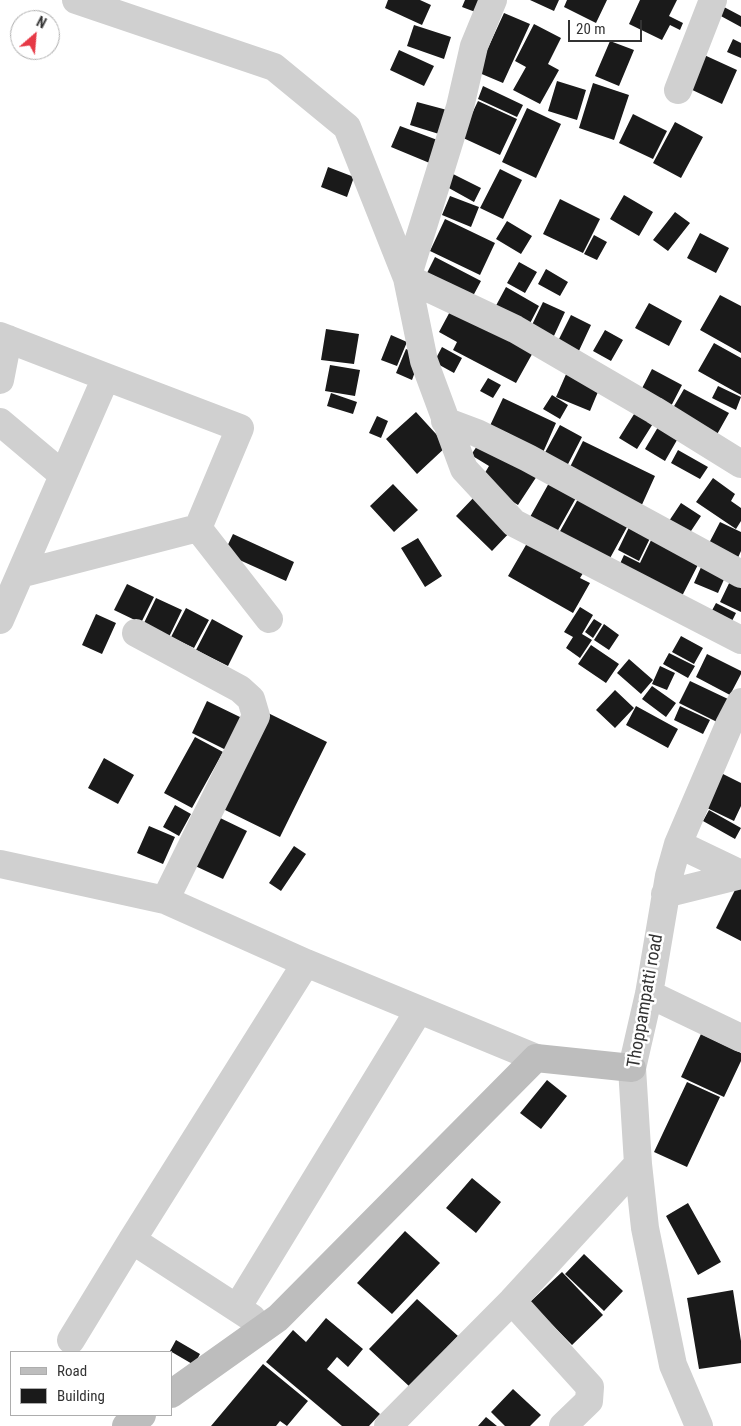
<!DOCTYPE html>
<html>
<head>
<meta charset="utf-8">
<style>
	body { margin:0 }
	#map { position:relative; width:741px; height:1426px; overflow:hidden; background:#fff; font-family:"Roboto Condensed",sans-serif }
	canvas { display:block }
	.legend { position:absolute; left:10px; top:1351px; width:162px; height:65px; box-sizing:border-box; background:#fff; border:1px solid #adadad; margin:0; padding:6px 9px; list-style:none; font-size:15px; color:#333 }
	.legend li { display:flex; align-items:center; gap:10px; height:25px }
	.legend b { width:25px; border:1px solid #adadad }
	.north { position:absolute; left:10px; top:10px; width:50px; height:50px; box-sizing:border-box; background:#fff; border:1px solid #adadad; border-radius:50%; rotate:27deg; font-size:14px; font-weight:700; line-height:20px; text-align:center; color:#333 }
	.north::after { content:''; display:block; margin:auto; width:18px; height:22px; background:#e63946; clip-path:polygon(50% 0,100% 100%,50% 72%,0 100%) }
	.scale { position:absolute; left:568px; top:20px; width:74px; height:22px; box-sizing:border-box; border:2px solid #333; border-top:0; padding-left:6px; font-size:15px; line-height:18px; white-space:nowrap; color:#333; -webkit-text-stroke:4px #fff; paint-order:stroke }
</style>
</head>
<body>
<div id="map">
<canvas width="741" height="1426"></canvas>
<ul class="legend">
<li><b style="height:6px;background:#bdbdbd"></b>Road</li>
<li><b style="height:14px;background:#1a1a1a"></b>Building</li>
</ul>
<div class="north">N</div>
<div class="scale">20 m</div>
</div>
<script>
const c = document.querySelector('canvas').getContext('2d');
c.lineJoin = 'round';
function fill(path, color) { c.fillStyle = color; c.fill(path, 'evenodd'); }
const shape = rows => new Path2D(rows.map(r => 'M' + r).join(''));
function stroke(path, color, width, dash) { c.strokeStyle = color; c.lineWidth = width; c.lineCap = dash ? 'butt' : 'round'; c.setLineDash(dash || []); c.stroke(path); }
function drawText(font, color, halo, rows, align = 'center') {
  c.font = font + ' "Roboto Condensed",sans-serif'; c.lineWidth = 5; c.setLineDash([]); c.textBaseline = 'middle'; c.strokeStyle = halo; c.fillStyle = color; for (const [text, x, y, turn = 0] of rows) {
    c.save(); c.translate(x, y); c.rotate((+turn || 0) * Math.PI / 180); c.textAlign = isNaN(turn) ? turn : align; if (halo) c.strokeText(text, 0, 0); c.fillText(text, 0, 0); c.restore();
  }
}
fill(shape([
	[388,0,420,0,431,5,422,25,385,8],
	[465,0,484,0,478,13,462,7],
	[530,0,559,0,554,11],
	[567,0,607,0,596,23,564,7],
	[640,0,677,0,669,16,683,23,680,30,670,25,662,40,629,24],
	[724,7,741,16,741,27,719,15],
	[504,13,530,24,503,83,477,72],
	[534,24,561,38,548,64,559,70,540,104,513,90,526,67,515,61],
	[414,25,451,37,444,59,407,46],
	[733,39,741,43,741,58,727,52],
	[610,41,634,50,619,86,595,76],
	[399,50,434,66,424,86,390,70],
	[702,54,737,70,722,104,686,87],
	[557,81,586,90,577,120,548,111],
	[593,83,629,95,614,140,579,128],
	[483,86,523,105,517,117,478,99],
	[478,101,517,119,500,155,461,137],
	[417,102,447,110,439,134,410,125],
	[527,108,561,124,536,178,502,162],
	[633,114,667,131,653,159,619,143],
	[675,122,703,137,681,178,653,163],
	[400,126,440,141,432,164,391,147],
	[328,167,354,177,347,197,321,187],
	[500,169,522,180,503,219,480,208],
	[453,174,481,188,474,202,447,187],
	[624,195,653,212,639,236,610,219],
	[450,196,479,207,471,227,442,215],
	[560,199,600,219,583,253,543,234],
	[675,212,690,223,668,251,653,240],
	[445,219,495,243,480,275,430,251],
	[507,221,532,236,521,254,496,239],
	[700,233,729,248,716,273,687,258],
	[594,235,607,242,597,260,584,254],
	[435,257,481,281,473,296,427,273],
	[519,262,537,272,525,293,507,283],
	[546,269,568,282,560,296,538,284],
	[506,287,539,306,526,331,492,313],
	[720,295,741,306,741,353,700,330],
	[543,302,565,312,553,338,531,327],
	[649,303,682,321,669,346,635,328],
	[454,304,536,347,516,383,453,350,457,342,439,332],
	[571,315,591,325,577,355,556,345],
	[326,329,359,334,354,364,321,360],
	[605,330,623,340,611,361,593,351],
	[391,335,407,342,397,366,381,360],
	[714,343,741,358,741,395,698,371],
	[442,347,462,358,454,373,434,362],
	[406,349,421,355,412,380,396,373],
	[330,365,360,370,355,396,325,391],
	[652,369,682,385,668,412,638,396],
	[567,372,600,387,590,411,556,397],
	[488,378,501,385,493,398,480,391],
	[718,386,741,397,736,410,712,398],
	[684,389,729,413,715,438,670,413],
	[331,393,357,402,353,414,327,406],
	[552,395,568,405,560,419,543,409],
	[503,398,556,423,541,457,487,432],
	[636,411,654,422,637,449,619,438],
	[416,412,447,446,417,474,386,439],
	[377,416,388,421,381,438,369,433],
	[661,422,681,433,665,461,645,449],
	[560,425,582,437,565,470,542,458],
	[481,440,537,476,518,505,480,481,489,466,471,455],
	[583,441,655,476,640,509,567,473],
	[678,450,708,467,700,479,671,463],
	[554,474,581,489,557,532,530,517],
	[713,478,735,494,731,501,741,508,741,521,736,529,696,502],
	[393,484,418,510,394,532,370,506],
	[583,490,632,518,609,560,559,533],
	[477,494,513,529,492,551,456,516],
	[681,503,701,516,687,537,667,524],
	[633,519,654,530,639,561,618,550],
	[720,522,741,532,741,551,736,562,707,547],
	[655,532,703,555,681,598,618,568,624,555,640,563],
	[233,534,294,562,286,581,224,553],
	[418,538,442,576,425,587,401,548],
	[530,538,585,570,580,578,590,583,573,613,508,576],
	[702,565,726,575,718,593,694,583],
	[733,575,741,578,741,612,720,602],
	[127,584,154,597,141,623,114,610],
	[156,598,182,610,169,637,143,625],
	[716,603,736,613,729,627,709,616],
	[580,607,593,615,582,634,592,640,580,658,566,648,573,637,564,632],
	[186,608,209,620,194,648,171,637],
	[96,614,116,623,102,654,82,645],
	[212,619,243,636,228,666,196,650],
	[594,619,602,624,593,638,585,632],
	[604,624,619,635,609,650,594,640],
	[681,636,703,648,694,664,672,652],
	[591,645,619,664,606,683,578,664],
	[669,653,695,666,688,678,663,664],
	[707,654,741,671,741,674,730,695,696,677],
	[629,659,653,680,641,694,617,673],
	[660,666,675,673,667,690,652,684],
	[690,681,728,699,717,722,679,703],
	[652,686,676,703,666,717,642,699],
	[615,690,634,708,615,728,596,710],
	[207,701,242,718,226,750,192,733],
	[636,706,678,729,668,748,626,725],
	[680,706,710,720,703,734,674,720],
	[266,712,327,742,280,837,219,807],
	[195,737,223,752,192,808,164,793],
	[104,758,134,775,118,804,88,788],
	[721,773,741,783,741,806,734,821,705,807],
	[175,805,191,814,179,836,163,827],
	[709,810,741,828,735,839,703,821],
	[214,815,247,831,223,879,191,864],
	[149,826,175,837,163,864,137,853],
	[294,846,306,854,281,891,269,883],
	[737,886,741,889,741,941,716,928],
	[701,1034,741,1053,741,1061,724,1097,681,1077],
	[547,1080,567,1096,541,1129,520,1113],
	[687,1082,720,1097,687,1167,654,1152],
	[472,1178,501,1202,476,1233,446,1208],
	[688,1203,721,1262,698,1275,666,1216],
	[405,1231,440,1263,392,1314,357,1283],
	[584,1254,623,1291,604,1311,565,1274],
	[562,1272,603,1315,572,1345,530,1302],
	[733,1290,741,1341,741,1363,699,1369,687,1298],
	[417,1299,458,1336,410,1387,369,1349],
	[326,1318,363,1349,348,1367,337,1357,327,1369,380,1414,369,1426,342,1426,266,1362,293,1330,306,1342],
	[176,1340,200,1354,194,1365,170,1351],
	[263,1364,308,1401,287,1426,280,1421,276,1426,211,1426],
	[513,1389,541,1415,530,1426,505,1426,491,1412],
	[486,1417,497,1426,478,1426]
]), '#1a1a1a');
stroke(shape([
	[76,0,274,67,347,127,407,278,424,361,464,469,514,523,741,640],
	[493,0,474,46,460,107,407,278,515,329,654,410,741,464],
	[678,90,713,0],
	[0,336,106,377,240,428,198,528],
	[0,380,8,339],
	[445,421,477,433,528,458,741,574],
	[0,422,63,475],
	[20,574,198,528,269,619],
	[0,620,106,377],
	[136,633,240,689,251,699,256,716,165,900],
	[678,844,741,874],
	[0,864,165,900,306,963,536,1058],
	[665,894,741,875],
	[649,994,741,1038],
	[132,1240,252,1318],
	[512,1301,590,1387,589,1401,563,1426],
	[237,1308,419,1010],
	[71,1340,132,1240,306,963],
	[388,1426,512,1301,638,1164],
	[699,1426,673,1365,645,1228,638,1164,632,1068,649,994,669,876,678,844,729,725,741,702]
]), '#d0d0d0', 28);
stroke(shape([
	[171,1394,278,1318,536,1058,632,1068],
	[126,1426,142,1415]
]), '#bdbdbd', 28);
drawText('18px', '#333', '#fff', [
	["Thoppampatti road",646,1001,-80]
]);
</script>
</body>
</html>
